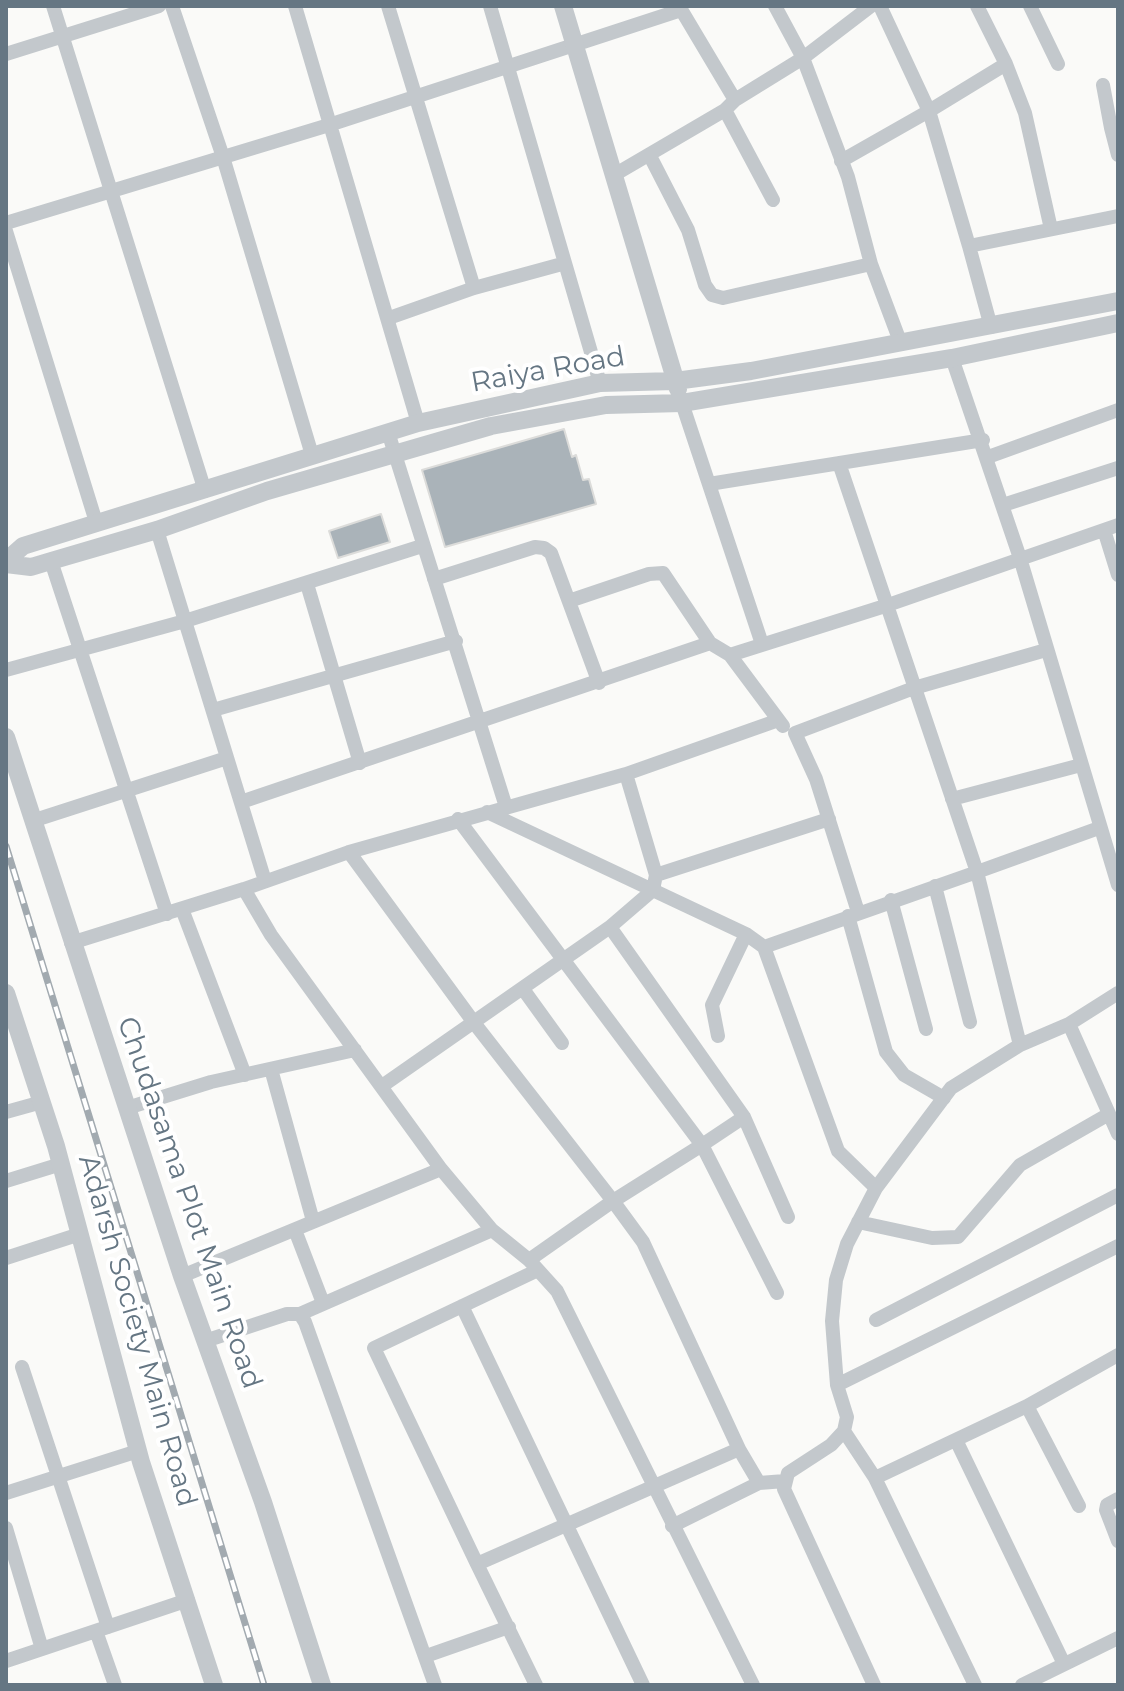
<!DOCTYPE html>
<html>
<head>
<meta charset="utf-8">
<style>
	body { margin:0 }
	#map { position:relative; width:1124px; height:1691px; overflow:hidden; background:#fafaf8; font-family:Montserrat,sans-serif }
	canvas { display:block }
	.frame { position:absolute; inset:0; border:8px solid #657683; pointer-events:none }
</style>
</head>
<body>
<div id="map">
<canvas width="1124" height="1691"></canvas>
<div class="frame"></div>
</div>
<script>
const c = document.querySelector('canvas').getContext('2d');
c.lineJoin = 'round';
function fill(path, color) { c.fillStyle = color; c.fill(path, 'evenodd'); }
const shape = rows => new Path2D(rows.map(r => 'M' + r).join(''));
function stroke(path, color, width, dash) { c.strokeStyle = color; c.lineWidth = width; c.lineCap = dash ? 'butt' : 'round'; c.setLineDash(dash || []); c.stroke(path); }
function drawText(font, color, halo, rows, align = 'center') {
  c.font = font + ' Montserrat,sans-serif'; c.lineWidth = 8; c.setLineDash([]); c.textBaseline = 'middle'; c.strokeStyle = halo; c.fillStyle = color; for (const [text, x, y, turn = 0] of rows) {
    c.save(); c.translate(x, y); c.rotate((+turn || 0) * Math.PI / 180); c.textAlign = isNaN(turn) ? turn : align; if (halo) c.strokeText(text, 0, 0); c.fillText(text, 0, 0); c.restore();
  }
}
const building = shape([
	[564,429,572,457,576,455,583,480,589,479,596,504,445,547,422,470,564,429],
	[381,514,390,542,338,558,329,531,381,514]
]);
fill(building, '#aab3b9');
stroke(building, '#dcdcda', 2);
stroke(shape([
	[53,6,205,491],
	[172,6,223,157,312,455],
	[295,6,418,423],
	[388,6,474,288],
	[490,6,600,383],
	[679,6,735,100],
	[775,6,803,58,848,177,871,264,901,344],
	[977,6,1006,64,1025,113,1051,229],
	[1030,6,1058,64],
	[6,54,159,6],
	[1103,85,1111,128],
	[725,110,773,200],
	[1118,126,1111,128,1118,155],
	[650,156,688,230,705,285,712,295,723,298,871,264],
	[841,161,929,111,880,6],
	[614,175,725,110,735,100,803,58,871,6],
	[6,223,329,125,681,10],
	[6,231,96,522],
	[969,246,929,111,1006,64],
	[389,318,474,288,562,264],
	[991,327,969,246,1118,216],
	[952,358,1020,558,1118,885],
	[682,403,762,644],
	[388,432,506,807],
	[988,457,1118,410],
	[839,463,977,872,1099,828],
	[709,484,983,440],
	[1003,505,1118,468],
	[157,530,265,881],
	[1104,530,1118,575],
	[51,561,167,914],
	[434,579,535,547,544,548,551,553,599,683],
	[307,584,360,763],
	[569,601,649,574,663,573,710,643,730,655,783,726],
	[730,655,885,606,1118,525],
	[6,670,185,621,422,546],
	[213,710,456,641],
	[952,799,1081,765],
	[241,802,710,643],
	[487,812,746,934,764,947,838,1151,876,1188],
	[458,819,702,1145,613,1201,643,1242,739,1449],
	[32,821,227,758],
	[349,852,475,1024,613,1201,529,1260,492,1230],
	[656,875,829,819],
	[935,886,970,1022],
	[891,900,926,1029],
	[182,909,245,1075],
	[858,912,816,779,795,733,914,688,1046,650],
	[848,916,886,1052,904,1075,944,1098],
	[610,927,744,1117,788,1217],
	[71,943,244,889],
	[764,947,977,872,1020,1045],
	[523,989,562,1043],
	[1069,1024,1118,1134],
	[718,1036,712,1005,746,934],
	[271,1069,313,1221],
	[382,1086,610,927,653,890,656,875,626,774],
	[127,1108,211,1082,355,1050],
	[6,1112,42,1102],
	[744,1117,702,1145,777,1293],
	[441,1169,271,935,244,889,349,852,626,774,776,721],
	[6,1181,61,1164],
	[858,1222,932,1238,958,1237,1020,1165,1109,1114],
	[295,1230,323,1303],
	[6,1258,80,1234],
	[529,1260,557,1291,753,1685],
	[182,1276,441,1169,492,1230,300,1314],
	[462,1306,643,1685],
	[876,1320,1118,1195],
	[205,1341,287,1314,300,1314,305,1322,435,1685],
	[22,1367,108,1627],
	[837,1385,1118,1246],
	[1027,1406,1079,1506],
	[844,1431,875,1478,1027,1406,1118,1355],
	[956,1440,1064,1664],
	[875,1478,975,1685],
	[6,1493,138,1451],
	[1118,1499,1107,1505,1106,1510,1118,1541],
	[672,1526,759,1483],
	[6,1528,42,1649],
	[477,1564,374,1348,538,1270],
	[96,1631,115,1685],
	[426,1656,509,1627],
	[6,1661,188,1600],
	[536,1685,477,1564,739,1449,759,1483,785,1481],
	[874,1685,784,1489,788,1473,831,1445,844,1431,847,1417,837,1385,832,1321,836,1280,847,1244,876,1188,951,1088,1020,1045,1069,1024,1118,993],
	[1022,1685,1118,1638]
]), '#c3c8cc', 14);
stroke(shape([
	[563,6,678,389],
	[6,561,23,546,418,423,600,383,675,381,751,371,1118,301],
	[6,564,31,567,51,561,157,530,267,491,491,426,606,405,682,403,952,358,1118,323],
	[6,737,182,1276,263,1502,322,1685],
	[6,993,56,1146,141,1462,214,1685]
]), '#c3c8cc', 18);
const rail = shape([
	[6,846,264,1685]
]);
stroke(rail, '#a2aab0', 7);
stroke(rail, '#fff', 4, [12]);
drawText('28px', '#657683', '#fff', [
	["Raiya Road",548,370,-10],
	["Chudasama Plot Main Road",189,1203,71],
	["Adarsh Society Main Road",137,1331,74]
]);
</script>
</body>
</html>
